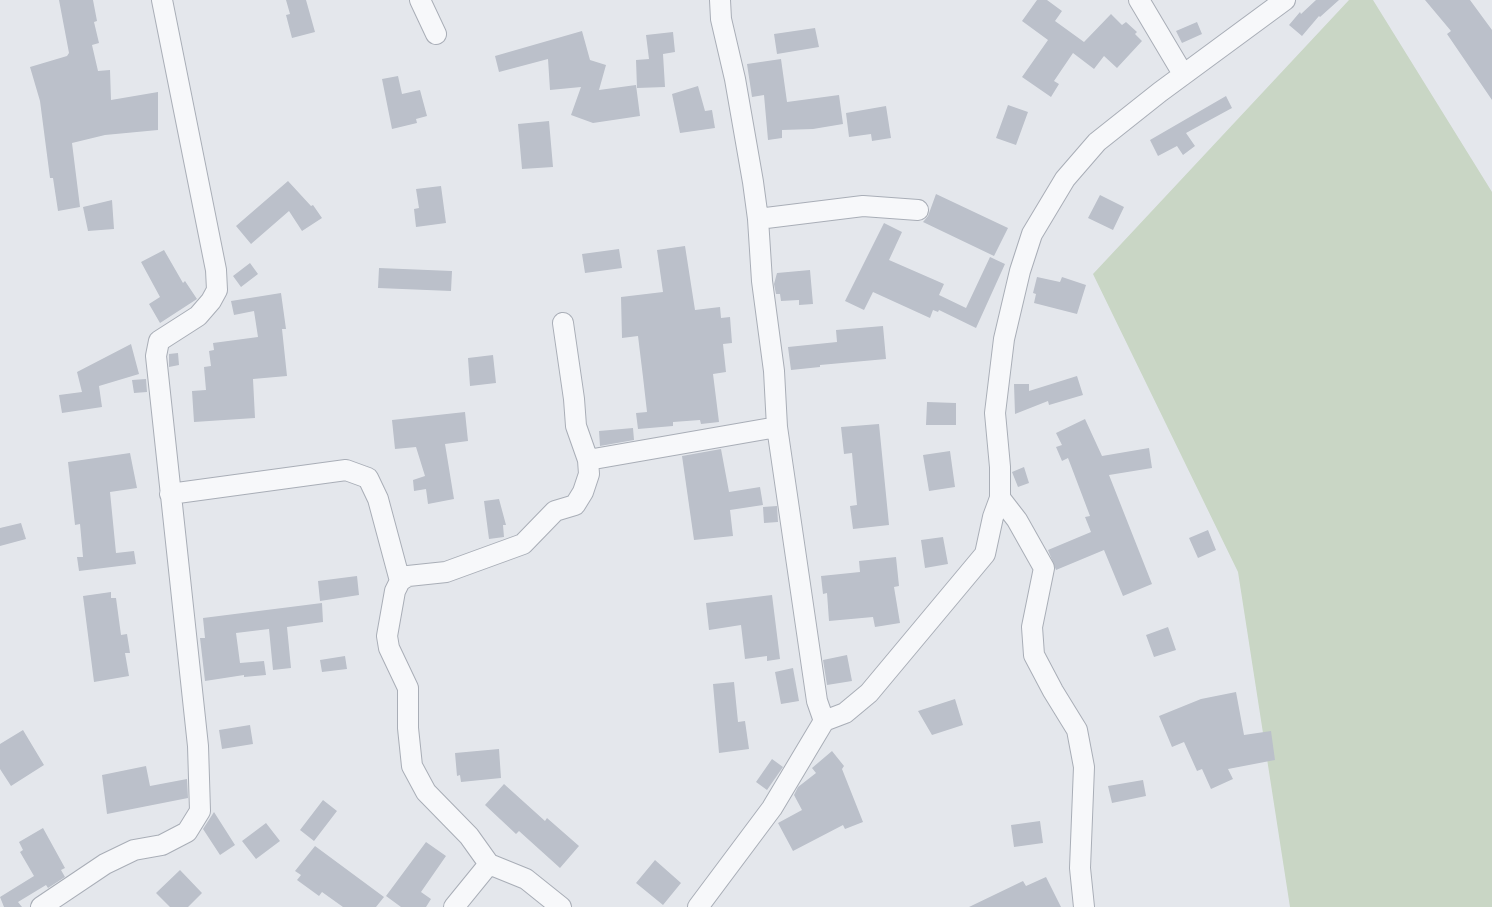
<!DOCTYPE html>
<html>
<head>
<meta charset="utf-8">
<style>
	body { margin:0 }
	canvas { display:block; background:#e4e7ec }
</style>
</head>
<body>
<canvas width="1492" height="907"></canvas>
<script>
const c = document.querySelector('canvas').getContext('2d');
c.lineJoin = 'round';
function fill(path, color) { c.fillStyle = color; c.fill(path, 'evenodd'); }
const shape = rows => new Path2D(rows.map(r => 'M' + r).join(''));
function stroke(path, color, width, dash) { c.strokeStyle = color; c.lineWidth = width; c.lineCap = dash ? 'butt' : 'round'; c.setLineDash(dash || []); c.stroke(path); }
fill(shape([
	[1349,0,1373,0,1492,192,1492,907,1290,907,1238,572,1093,274]
]), '#c9d6c5');
fill(shape([
	[59,0,93,0,97,21,94,22,99,43,92,45,98,71,110,70,111,100,158,92,158,130,105,135,72,143,80,207,58,211,53,178,50,178,40,101,30,67,67,56,69,53],
	[286,0,306,0,315,32,292,38,286,15,290,14],
	[1037,0,1047,0,1062,11,1055,21,1084,42,1111,14,1122,25,1126,22,1137,32,1135,34,1142,41,1117,68,1104,56,1094,69,1073,53,1054,81,1059,84,1051,97,1022,77,1048,40,1022,21],
	[1316,0,1339,0,1320,17,1319,16,1302,36,1289,25,1300,12,1301,14],
	[1425,0,1470,0,1492,30,1492,100,1447,34,1451,31],
	[1197,22,1202,34,1182,43,1176,31],
	[815,28,819,47,777,54,774,34],
	[582,31,590,60,606,65,599,90,636,85,640,116,593,123,571,115,581,87,550,90,548,59,499,72,495,56],
	[673,32,675,52,663,54,665,87,637,88,636,60,649,59,646,35],
	[781,59,787,102,839,95,843,124,813,129,782,130,782,138,768,140,764,95,752,97,747,64],
	[398,76,402,94,420,90,427,116,416,119,417,123,392,129,382,79],
	[698,86,705,111,712,110,715,128,680,133,672,94],
	[1226,96,1232,108,1186,133,1195,146,1183,155,1177,146,1158,156,1150,140],
	[1008,105,1028,112,1016,145,996,138],
	[886,106,891,138,872,141,871,134,849,137,846,113],
	[549,121,553,167,522,169,518,124],
	[288,181,311,206,313,205,322,218,302,231,289,211,251,244,236,226],
	[441,186,446,223,416,227,414,209,419,208,416,189],
	[936,194,1008,228,994,256,923,222,928,216],
	[1100,195,1124,207,1113,230,1088,218],
	[112,200,114,229,88,231,83,207],
	[884,223,902,232,889,260,944,284,939,295,966,308,990,257,1005,264,976,328,939,310,938,312,933,310,930,318,873,292,864,310,845,301],
	[685,246,695,310,720,307,721,318,730,317,732,343,723,344,726,372,713,374,719,422,701,424,700,420,673,422,673,426,638,429,636,413,647,412,643,377,638,336,622,338,621,297,663,292,657,250],
	[619,249,622,268,585,273,582,254],
	[164,250,183,283,185,281,197,299,160,323,149,304,160,297,141,262],
	[250,263,258,274,241,287,233,276],
	[379,268,452,271,451,291,378,288],
	[810,270,813,304,799,305,799,300,781,301,780,294,776,294,774,284,777,273],
	[1037,277,1060,282,1062,277,1086,285,1077,314,1034,303,1036,294,1033,293],
	[281,293,286,329,282,329,287,376,253,379,255,418,194,422,192,391,206,390,204,367,211,366,209,351,214,350,213,343,258,337,254,311,234,315,231,301],
	[883,326,886,359,820,365,820,367,791,370,788,347,837,342,836,330],
	[131,344,139,374,99,386,102,407,62,413,59,395,82,392,77,372],
	[178,353,179,365,169,367,169,354],
	[493,355,496,383,470,386,468,358],
	[1077,376,1083,395,1049,405,1048,401,1015,414,1014,384,1029,384,1029,391],
	[146,379,147,392,134,393,132,380],
	[927,402,956,403,956,425,926,425],
	[465,412,468,441,445,444,454,499,428,504,426,489,414,491,413,480,425,476,416,447,395,449,392,420],
	[1085,419,1102,456,1149,448,1152,468,1109,475,1152,584,1123,596,1104,550,1056,570,1048,550,1091,532,1085,517,1090,516,1068,458,1062,461,1056,447,1062,445,1056,433],
	[879,424,889,525,853,529,850,506,857,505,852,453,844,454,841,427],
	[633,428,634,440,600,446,599,431],
	[721,449,729,492,760,487,763,505,730,510,733,536,694,540,682,456],
	[950,451,955,487,929,491,923,455],
	[130,453,137,488,110,492,116,553,134,551,136,564,79,571,77,557,83,557,80,524,75,525,68,462],
	[1024,467,1029,483,1018,487,1012,472],
	[499,499,506,525,503,525,504,537,489,539,484,501],
	[777,506,778,522,764,523,763,507],
	[21,523,26,539,0,546,0,528],
	[1208,530,1216,550,1198,558,1189,538],
	[943,537,948,564,925,568,921,540],
	[896,557,899,586,894,587,900,623,875,627,873,617,829,621,827,593,823,594,821,576,860,572,859,561],
	[357,576,359,595,320,601,318,581],
	[111,592,111,598,116,598,121,635,127,634,130,653,125,653,129,676,94,682,83,596],
	[772,595,780,659,767,661,767,656,745,659,741,625,709,630,706,603],
	[322,603,323,622,287,627,291,668,273,670,269,629,236,633,240,663,264,661,266,675,244,677,244,675,205,681,200,638,205,638,203,618],
	[1168,627,1176,650,1154,657,1146,635],
	[847,655,852,681,827,685,823,660],
	[345,656,347,669,322,672,320,660],
	[793,668,799,701,781,704,775,672],
	[734,682,738,722,745,721,749,749,719,753,713,684],
	[1236,692,1244,735,1271,731,1275,760,1228,769,1233,779,1211,789,1202,769,1197,771,1184,742,1172,747,1159,716,1201,699],
	[955,699,963,725,932,735,918,711],
	[250,725,253,744,222,749,219,730],
	[23,730,44,765,11,786,0,769,0,744],
	[499,749,501,778,461,782,460,775,457,776,455,753],
	[832,751,844,766,842,769,863,822,845,829,843,825,793,851,778,823,802,810,794,795,798,787,816,773,812,768],
	[772,759,783,767,767,790,756,782],
	[146,766,150,786,187,779,188,798,107,814,102,775],
	[1143,780,1146,796,1112,803,1108,786],
	[504,784,545,821,547,818,579,846,560,868,519,831,516,834,485,805],
	[323,800,337,811,314,841,300,830],
	[214,812,235,845,220,855,203,829],
	[1040,821,1043,843,1014,847,1011,825],
	[266,823,280,841,256,859,242,841],
	[43,828,65,868,61,870,65,877,48,888,46,885,18,902,22,907,4,907,0,897,34,876,20,852,23,850,19,842],
	[426,842,446,856,421,892,431,899,426,907,401,907,386,896],
	[315,846,384,897,376,907,343,907,322,892,319,896,297,880,301,875,295,871],
	[655,860,681,883,663,905,636,883],
	[180,870,202,893,188,907,170,907,156,893],
	[1046,877,1061,907,969,907,1023,881,1026,886]
]), '#bbc0ca');
const minor = shape([
	[420,0,436,34],
	[720,0,721,19,735,79,753,182,758,219,762,281,774,371,777,427,817,701,824,721],
	[1139,0,1183,74],
	[758,219,863,206,918,210],
	[588,460,777,427],
	[170,494,346,470,368,478,378,499,400,581],
	[1000,498,1017,520,1044,568,1032,627,1034,655,1053,691,1077,730,1084,767,1080,868,1084,907],
	[41,907,105,864,134,850,162,845,187,832,200,811,198,746,156,356,159,341,198,316,211,301,217,290,216,270,162,0],
	[454,907,489,864],
	[561,907,526,879,489,864,469,836,426,792,412,766,408,728,408,688,389,648,387,636,395,591,400,581,408,576,446,572,523,544,555,511,575,505,583,492,589,474,588,460,576,426,574,399,563,323],
	[698,907,772,808,824,721,845,713,869,693,985,554,993,517,1000,498,1000,467,995,413,1004,339,1020,271,1032,234,1065,179,1097,142,1160,92,1285,0]
]);
stroke(minor, '#a9aeb7', 22);
stroke(minor, '#f7f8fa', 20);
</script>
</body>
</html>
